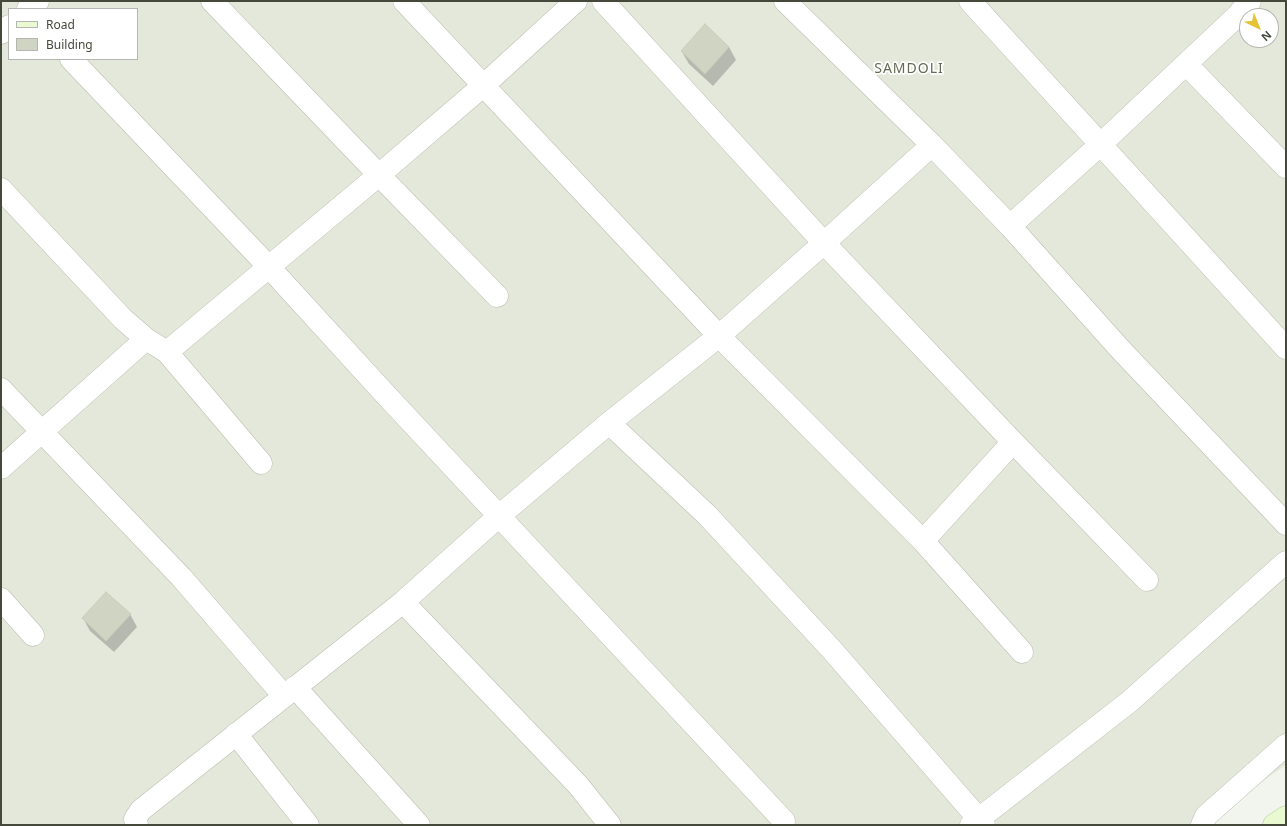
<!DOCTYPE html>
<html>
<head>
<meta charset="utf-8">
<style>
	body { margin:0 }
	#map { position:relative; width:1287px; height:826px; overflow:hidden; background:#f2f5ed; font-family:"Noto Sans",sans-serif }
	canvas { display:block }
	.frame { position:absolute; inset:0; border:2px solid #45493b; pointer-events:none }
	.legend { position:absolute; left:8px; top:8px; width:130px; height:52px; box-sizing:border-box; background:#fff; border:1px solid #b5b6b1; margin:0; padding:5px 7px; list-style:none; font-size:12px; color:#45493b }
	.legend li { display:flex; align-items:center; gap:8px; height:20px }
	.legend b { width:20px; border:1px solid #b5b6b1 }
	.north { position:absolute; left:1239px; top:8px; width:40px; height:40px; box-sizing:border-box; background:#fff; border:1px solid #b5b6b1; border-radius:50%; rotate:137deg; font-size:11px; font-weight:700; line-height:16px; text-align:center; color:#45493b }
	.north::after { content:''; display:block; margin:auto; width:14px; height:18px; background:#e4c434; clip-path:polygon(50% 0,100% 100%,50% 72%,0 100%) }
</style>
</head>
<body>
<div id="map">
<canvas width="1287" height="826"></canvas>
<div class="frame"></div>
<ul class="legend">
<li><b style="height:5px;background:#e9fad2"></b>Road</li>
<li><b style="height:11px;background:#d0d5c3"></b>Building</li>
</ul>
<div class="north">N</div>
</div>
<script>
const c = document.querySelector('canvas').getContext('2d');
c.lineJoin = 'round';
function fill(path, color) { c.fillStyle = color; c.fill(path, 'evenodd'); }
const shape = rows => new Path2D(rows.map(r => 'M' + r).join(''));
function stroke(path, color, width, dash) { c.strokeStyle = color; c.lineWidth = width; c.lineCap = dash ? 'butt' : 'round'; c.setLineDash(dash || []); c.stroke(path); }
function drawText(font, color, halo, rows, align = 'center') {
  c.font = font + ' "Noto Sans",sans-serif'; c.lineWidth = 3.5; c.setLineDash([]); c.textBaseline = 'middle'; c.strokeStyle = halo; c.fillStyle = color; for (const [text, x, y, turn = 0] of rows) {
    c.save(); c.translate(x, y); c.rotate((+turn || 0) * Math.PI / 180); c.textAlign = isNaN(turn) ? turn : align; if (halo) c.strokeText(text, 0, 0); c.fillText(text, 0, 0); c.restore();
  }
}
fill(shape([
	[1,1,1286,1,1286,765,1199,825,1,825],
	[9,9,137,9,137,59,9,59],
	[1247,16,1271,16,1271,40,1247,40]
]), '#e4e8db');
fill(shape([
	[729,47,736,60,713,86,689,64,682,52],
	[130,614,137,627,114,652,90,631,83,618]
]), '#0003');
const building = shape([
	[705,24,729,47,705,74,681,51,705,24],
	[106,592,131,614,106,641,82,618,106,592]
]);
fill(building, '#d0d5c3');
stroke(building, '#c9cfb7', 1);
const minor = shape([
	[212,1,379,175,497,296],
	[404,1,719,336,923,541,1022,652],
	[603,1,824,243,1013,442,1147,580],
	[785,1,932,145,1010,226,1120,349,1286,524],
	[970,1,1286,348],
	[28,9,38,1],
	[1,33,9,26],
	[71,59,269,267,386,395,784,821],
	[1186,64,1286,167],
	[1,189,123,319,146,339,167,352,261,463],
	[1010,226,1101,144,1237,16,1250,1],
	[167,352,379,175,484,85,576,1],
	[1,389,181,577,284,696],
	[609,423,707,515,832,650,984,825],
	[1,468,146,339],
	[923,541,1013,442],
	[1,599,33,635],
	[403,602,578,785,610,825],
	[295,687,419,825],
	[236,734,308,825],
	[137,825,135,819,141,810,403,602,499,516,609,423,719,336,824,243,932,145],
	[971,825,1129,702,1286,562],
	[1202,825,1206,816,1286,745]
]);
const secondary = shape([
	[1274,825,1286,817]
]);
stroke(minor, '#bbbfb0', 23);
stroke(secondary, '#b0c196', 23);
stroke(minor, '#fff', 22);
stroke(secondary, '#e9fad2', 22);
c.letterSpacing = '1px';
drawText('14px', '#646a53', '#fff', [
	["SAMDOLI",909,69]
]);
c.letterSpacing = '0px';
</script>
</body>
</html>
